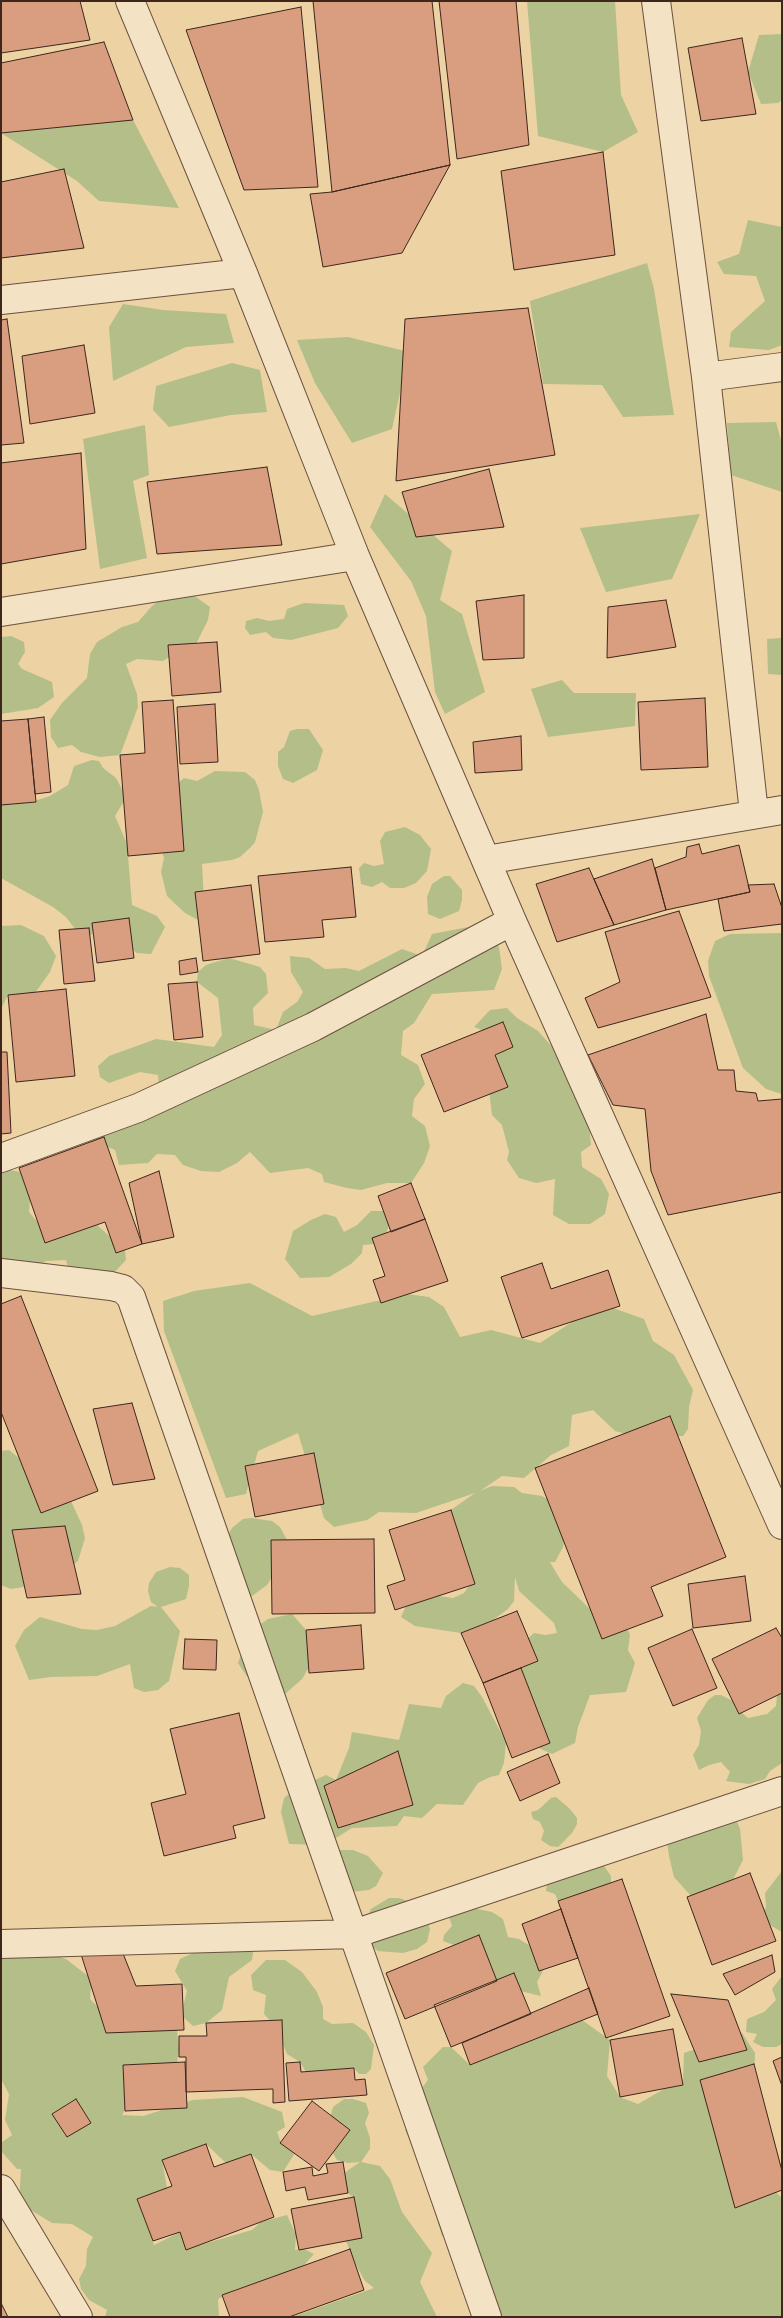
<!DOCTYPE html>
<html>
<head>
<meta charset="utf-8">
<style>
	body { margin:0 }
	#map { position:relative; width:783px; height:2318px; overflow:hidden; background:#edd3a3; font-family:Alegreya,serif }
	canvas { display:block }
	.frame { position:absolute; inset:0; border:2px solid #3e261c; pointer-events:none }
</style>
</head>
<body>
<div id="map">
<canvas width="783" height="2318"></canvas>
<div class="frame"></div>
</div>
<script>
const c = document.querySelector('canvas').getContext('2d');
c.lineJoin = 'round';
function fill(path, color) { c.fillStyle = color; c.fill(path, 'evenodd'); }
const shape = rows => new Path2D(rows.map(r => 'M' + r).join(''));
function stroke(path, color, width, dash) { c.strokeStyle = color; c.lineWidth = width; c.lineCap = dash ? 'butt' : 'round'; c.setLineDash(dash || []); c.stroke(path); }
fill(shape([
	[527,1,615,1,621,95,638,132,603,152,538,136],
	[782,34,782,100,778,103,761,104,748,72,759,35],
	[133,120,179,208,99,201,77,181,1,133],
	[748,220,782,227,782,345,769,350,729,347,731,332,765,301,756,276,724,274,717,262,739,254],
	[647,263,654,289,674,415,623,417,602,385,543,384,530,301],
	[123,304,163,310,226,314,234,343,186,347,113,381,109,327],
	[348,337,409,352,392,429,352,443,315,383,297,340],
	[232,363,260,370,267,412,231,415,169,427,153,410,156,386],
	[776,422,782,444,782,492,731,475,727,423],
	[145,425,149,475,133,481,147,558,100,569,83,439],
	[385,494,452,551,440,600,462,614,485,692,445,714,435,692,426,616,411,581,370,527],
	[700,514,672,579,606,592,580,528],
	[193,595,210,607,208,620,193,650,169,657,163,661,137,659,126,664,137,694,138,707,120,755,100,757,81,752,72,745,58,748,51,737,50,720,62,703,87,678,90,654,97,642,122,627,138,622,152,606,164,597],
	[304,603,344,605,348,616,338,628,291,640,273,638,266,632,250,635,245,628,246,621,257,618,269,621,284,619,287,609],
	[11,636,24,642,25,652,18,664,22,669,52,682,54,697,38,708,1,714,1,637],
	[782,638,782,675,768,674,767,639],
	[562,680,574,693,636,693,635,726,548,737,531,689],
	[297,729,309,729,323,750,317,770,293,783,283,779,278,766,278,752,284,747,290,731],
	[92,760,99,761,103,768,116,778,123,791,124,801,115,816,127,844,132,905,157,916,165,927,151,954,137,953,125,944,130,924,120,919,105,921,90,936,75,929,66,917,53,907,1,878,1,803,28,803,50,796,68,785,74,766],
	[215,771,245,772,255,780,259,790,263,812,255,842,251,847,240,857,232,860,202,864,204,901,198,920,185,913,167,896,161,872,164,858,158,841,173,787,184,778,197,781],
	[405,827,420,835,431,849,427,871,416,883,404,888,390,888,382,882,372,887,361,884,359,868,364,863,374,866,384,864,380,841,385,832],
	[444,876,450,876,462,890,462,900,459,911,440,919,428,914,427,897,432,884],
	[21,925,44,936,56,956,50,972,35,993,8,995,1,1009,1,926],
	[479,925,499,947,502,969,494,990,432,994,414,1023,403,1031,401,1055,418,1065,425,1084,414,1099,412,1116,425,1126,430,1146,424,1163,411,1183,387,1183,361,1190,347,1188,324,1182,322,1174,308,1168,270,1173,250,1152,237,1163,219,1172,201,1171,183,1165,175,1155,157,1154,148,1163,119,1165,115,1150,93,1141,90,1123,159,1087,158,1075,140,1072,109,1083,100,1077,98,1066,109,1056,156,1039,214,1047,222,1035,218,998,197,982,198,972,206,965,229,958,260,967,266,974,268,993,253,1008,254,1025,276,1030,283,1012,297,1002,303,992,291,972,290,956,309,958,325,969,346,968,359,971,402,949,422,956,432,934],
	[782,933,782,1094,766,1089,743,1068,709,976,708,961,715,941,730,934],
	[507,1008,517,1018,538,1031,554,1049,589,1123,591,1145,581,1152,582,1167,601,1179,609,1194,605,1214,590,1224,569,1224,553,1215,555,1179,536,1183,519,1178,507,1160,509,1152,502,1125,492,1115,488,1081,502,1038,474,1027,490,1010],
	[1,1168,20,1172,30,1200,29,1212,44,1230,65,1236,97,1225,125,1250,126,1260,111,1276,69,1272,66,1260,46,1261,29,1271,1,1267],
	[371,1211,383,1211,389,1225,384,1239,374,1244,363,1245,362,1253,351,1264,329,1277,300,1278,285,1259,293,1231,311,1220,325,1214,336,1217,344,1232,357,1225],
	[250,1283,312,1316,407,1294,429,1297,444,1307,460,1337,491,1330,540,1343,572,1322,587,1307,613,1308,644,1319,653,1341,674,1355,693,1390,689,1407,688,1429,683,1436,633,1436,615,1431,593,1410,572,1415,569,1446,551,1455,524,1478,502,1476,480,1491,492,1486,514,1487,522,1493,542,1496,554,1503,565,1533,563,1547,555,1562,550,1562,554,1569,562,1582,591,1610,624,1621,630,1635,628,1650,635,1663,626,1692,590,1695,578,1727,575,1743,552,1754,539,1748,535,1731,508,1673,524,1642,534,1633,545,1635,557,1633,554,1623,519,1591,515,1577,514,1601,508,1609,493,1620,461,1633,415,1626,401,1617,406,1606,439,1596,453,1598,464,1593,473,1580,451,1510,475,1493,416,1513,379,1512,367,1520,334,1527,324,1518,298,1433,258,1451,246,1494,226,1498,164,1331,163,1301,194,1291],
	[9,1450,19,1458,22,1465,33,1468,71,1501,82,1525,85,1538,78,1561,62,1574,29,1586,11,1589,1,1585,1,1451],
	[251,1518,272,1521,280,1527,287,1540,274,1574,267,1585,248,1599,228,1535,232,1528,243,1519],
	[170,1567,180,1568,189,1575,189,1586,186,1599,161,1607,180,1631,169,1681,158,1690,144,1692,134,1688,130,1664,97,1676,51,1677,29,1680,15,1646,24,1630,40,1617,82,1629,97,1630,115,1626,151,1606,158,1607,151,1602,148,1591,149,1583,156,1572],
	[292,1614,306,1630,314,1648,309,1667,302,1679,284,1695,266,1692,248,1678,238,1663,242,1652,240,1638,268,1619],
	[463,1683,474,1686,482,1697,506,1742,504,1763,499,1775,490,1777,478,1783,463,1805,437,1804,422,1818,404,1816,397,1826,352,1828,336,1838,319,1845,289,1844,281,1812,284,1798,295,1789,326,1775,336,1780,349,1748,352,1732,399,1740,409,1704,441,1708,446,1696],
	[782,1689,782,1763,770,1771,765,1779,749,1784,726,1781,730,1772,721,1762,709,1765,699,1770,693,1755,699,1745,701,1731,697,1718,708,1700,715,1695,721,1695,733,1701,736,1708,748,1718,767,1714,776,1706,777,1695],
	[556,1797,570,1809,577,1818,577,1824,572,1833,558,1847,550,1846,541,1840,544,1831,540,1822,533,1819,531,1812,538,1810,551,1798],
	[705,1803,732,1810,740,1829,743,1860,724,1897,691,1896,674,1877,669,1856,666,1833,675,1815,680,1810],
	[339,1850,353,1850,368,1856,383,1873,376,1886,369,1890,350,1892,338,1859],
	[593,1859,604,1866,611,1876,611,1882,607,1889,602,1886,595,1888,593,1894,571,1896,558,1901,555,1894,546,1891,547,1883],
	[782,1871,782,1932,761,1920,766,1907,765,1893],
	[389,1898,399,1898,414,1903,426,1916,430,1929,427,1942,417,1949,403,1953,378,1951,368,1943,367,1918,371,1909],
	[473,1908,492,1912,503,1919,508,1937,519,1939,537,1950,544,1969,537,1982,541,1996,495,1985,465,1949,443,1941,444,1935,452,1926,448,1914],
	[235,1922,249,1928,254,1945,252,1960,229,1977,222,2010,206,2023,193,2026,184,2018,183,2007,187,1991,175,1971,180,1959,216,1943],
	[1,1955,55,1955,66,1959,88,1976,91,1986,90,1999,98,2007,106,2032,177,2030,179,2050,177,2063,123,2065,125,2110,122,2115,143,2116,193,2100,243,2097,282,2112,285,2127,277,2132,281,2143,295,2153,283,2172,270,2170,251,2154,226,2163,206,2144,162,2160,167,2188,137,2199,154,2245,180,2232,186,2249,252,2230,261,2222,287,2215,296,2235,295,2250,304,2249,314,2254,297,2273,273,2277,234,2290,218,2299,219,2317,105,2317,107,2310,89,2300,81,2289,79,2279,86,2266,87,2249,93,2237,72,2224,52,2223,19,2203,21,2169,17,2169,1,2151,1,2143,12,2135,5,2120,9,2094,1,2079],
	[76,2099,91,2123,65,2135,53,2114],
	[266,1960,285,1960,302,1972,317,1992,323,2007,323,2019,332,2024,353,2023,366,2032,374,2045,371,2069,366,2074,359,2074,354,2068,306,2072,300,2062,287,2054,276,2027,264,2014,266,1995,253,1990,251,1975],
	[782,1976,782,2044,776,2047,763,2047,753,2042,757,2034,746,2032,747,2019,764,2012,776,2000,772,1989],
	[582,2020,610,2040,607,2076,620,2097,638,2104,664,2089,683,2085,684,2053,742,2033,755,2053,754,2079,775,2191,782,2198,782,2317,480,2317,456,2241,442,2236,418,2158,405,2130,417,2107,422,2088,428,2080,423,2067,443,2047,451,2047,470,2065],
	[344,2099,353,2099,366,2103,369,2113,365,2123,370,2138,370,2149,361,2162,380,2166,390,2179,402,2212,432,2253,420,2282,437,2317,292,2317,374,2288,365,2281,355,2263,346,2241,354,2198,348,2193,344,2173,360,2162,348,2163,337,2160,329,2147,328,2126,333,2107]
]), '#b3be89');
const building = shape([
	[1,1,80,1,90,40,1,53,1,1],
	[313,1,432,1,450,165,332,192,313,1],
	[439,1,516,1,529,145,457,159,439,1],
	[301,7,318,187,244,190,186,30,301,7],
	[742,38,756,114,701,121,688,48,742,38],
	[104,42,133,120,1,133,1,63,104,42],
	[603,152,615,255,514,270,501,171,603,152],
	[450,165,402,253,323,267,310,194,332,192,450,165],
	[64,169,84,248,1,258,1,182,64,169],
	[528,308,555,455,396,481,405,319,528,308],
	[7,319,24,443,1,445,1,320,7,319],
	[84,345,95,413,30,424,22,356,84,345],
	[81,453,86,549,1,564,1,463,81,453],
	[267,467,282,545,157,554,147,482,267,467],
	[489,469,504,527,416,537,402,492,489,469],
	[524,595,524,658,483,660,476,601,524,595],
	[666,600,676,647,607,658,608,607,666,600],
	[217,642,221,692,172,696,168,645,217,642],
	[705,698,708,767,641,770,638,702,705,698],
	[173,700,184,851,128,856,120,755,145,753,142,702,173,700],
	[215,704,218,762,180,764,177,707,215,704],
	[44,717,51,792,35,794,28,719,44,717],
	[28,719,36,802,1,805,1,721,28,719],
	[521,736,522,770,475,773,473,742,521,736],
	[699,844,702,854,739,845,750,892,666,910,655,868,686,857,687,847,699,844],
	[652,859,666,910,614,925,594,879,652,859],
	[351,867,356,917,322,920,324,937,265,942,258,876,351,867],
	[589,868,614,925,557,942,536,884,589,868],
	[774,884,782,908,782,924,724,931,718,899,750,892,748,885,774,884],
	[251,885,260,954,203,961,195,892,251,885],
	[679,911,711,997,598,1028,585,998,620,982,605,932,679,911],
	[129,918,134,958,97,963,92,923,129,918],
	[89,928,95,981,64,984,59,930,89,928],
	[196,958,198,972,180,975,179,961,196,958],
	[197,982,203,1037,174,1040,168,984,197,982],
	[66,989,75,1076,16,1082,8,995,66,989],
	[706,1014,718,1070,734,1070,736,1091,756,1093,758,1101,782,1099,782,1192,668,1215,651,1171,645,1109,613,1105,588,1055,706,1014],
	[503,1022,513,1047,495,1055,508,1087,444,1112,421,1055,503,1022],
	[1,1052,7,1052,11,1133,1,1134,1,1052],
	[104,1137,142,1244,116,1253,105,1222,45,1243,19,1168,104,1137],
	[159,1171,174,1237,142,1244,129,1183,159,1171],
	[411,1183,425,1219,391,1232,378,1196,411,1183],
	[425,1219,448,1281,381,1303,373,1280,385,1276,372,1238,425,1219],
	[542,1263,551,1289,608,1270,620,1306,522,1338,501,1277,542,1263],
	[21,1296,98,1491,41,1513,1,1412,1,1304,21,1296],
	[132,1403,155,1479,113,1485,93,1409,132,1403],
	[670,1416,726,1557,651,1587,663,1616,602,1639,535,1468,670,1416],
	[314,1453,324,1504,255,1517,245,1466,314,1453],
	[451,1510,475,1584,395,1610,387,1586,405,1580,389,1530,451,1510],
	[65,1526,81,1594,27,1598,12,1530,65,1526],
	[374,1539,375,1613,272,1614,271,1540,374,1539],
	[745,1576,751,1621,693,1628,688,1584,745,1576],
	[517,1611,538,1661,483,1683,461,1633,517,1611],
	[361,1625,364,1669,309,1673,306,1630,361,1625],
	[776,1628,782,1638,782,1693,739,1714,712,1659,776,1628],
	[692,1629,717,1688,673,1706,648,1648,692,1629],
	[185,1639,217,1640,216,1670,183,1669,185,1639],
	[521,1668,550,1743,512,1758,483,1683,521,1668],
	[239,1713,265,1818,233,1826,236,1838,164,1856,151,1803,186,1794,170,1729,239,1713],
	[398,1751,413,1805,338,1828,324,1786,398,1751],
	[548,1754,560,1783,520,1801,507,1772,548,1754],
	[750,1873,776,1941,712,1965,687,1897,750,1873],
	[622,1879,670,2016,606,2038,558,1901,622,1879],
	[561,1909,578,1958,539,1971,522,1924,561,1909],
	[479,1935,497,1981,405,2019,386,1973,479,1935],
	[80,1951,122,1951,136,1986,182,1984,184,2030,106,2033,80,1951],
	[772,1955,775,1972,735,1995,723,1974,772,1955],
	[514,1973,531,2014,451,2047,434,2005,514,1973],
	[589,1988,598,2014,470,2065,462,2043,589,1988],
	[671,1994,728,2000,747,2050,699,2062,671,1994],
	[282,2020,285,2102,273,2103,273,2089,186,2092,186,2057,179,2057,179,2036,207,2036,206,2023,282,2020],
	[673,2029,683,2085,620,2097,610,2040,673,2029],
	[782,2057,782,2086,773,2061,782,2057],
	[185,2062,187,2108,125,2111,123,2065,185,2062],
	[300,2062,301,2072,354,2068,355,2080,365,2079,367,2095,289,2101,286,2063,300,2062],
	[754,2064,782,2171,782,2190,735,2208,700,2080,754,2064],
	[76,2099,91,2123,67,2137,52,2114,76,2099],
	[312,2101,350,2130,319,2171,280,2143,312,2101],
	[206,2144,214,2167,251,2154,274,2217,186,2250,180,2232,153,2241,137,2199,172,2186,162,2160,206,2144],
	[343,2162,348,2193,308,2200,305,2187,286,2191,283,2172,312,2167,313,2176,328,2173,326,2164,343,2162],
	[354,2197,362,2238,299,2250,291,2209,354,2197],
	[350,2249,364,2290,289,2317,230,2317,222,2295,350,2249],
	[1,2303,8,2317,1,2317,1,2303]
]);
fill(building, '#d99d7f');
stroke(building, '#3e261c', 1);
const minor = shape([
	[130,1,243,273,355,556,512,921,782,1525],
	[656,1,706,377,754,813],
	[1,300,243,273],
	[706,377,782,367],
	[1,612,355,556],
	[486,860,782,810],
	[1,1158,138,1108,313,1027,512,921],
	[1,1273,111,1286,123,1289,131,1297,487,2317],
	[1,1944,354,1934,782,1791],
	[1,2189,78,2317]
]);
stroke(minor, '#6a513e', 30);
stroke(minor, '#f3e2c3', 28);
</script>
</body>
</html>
